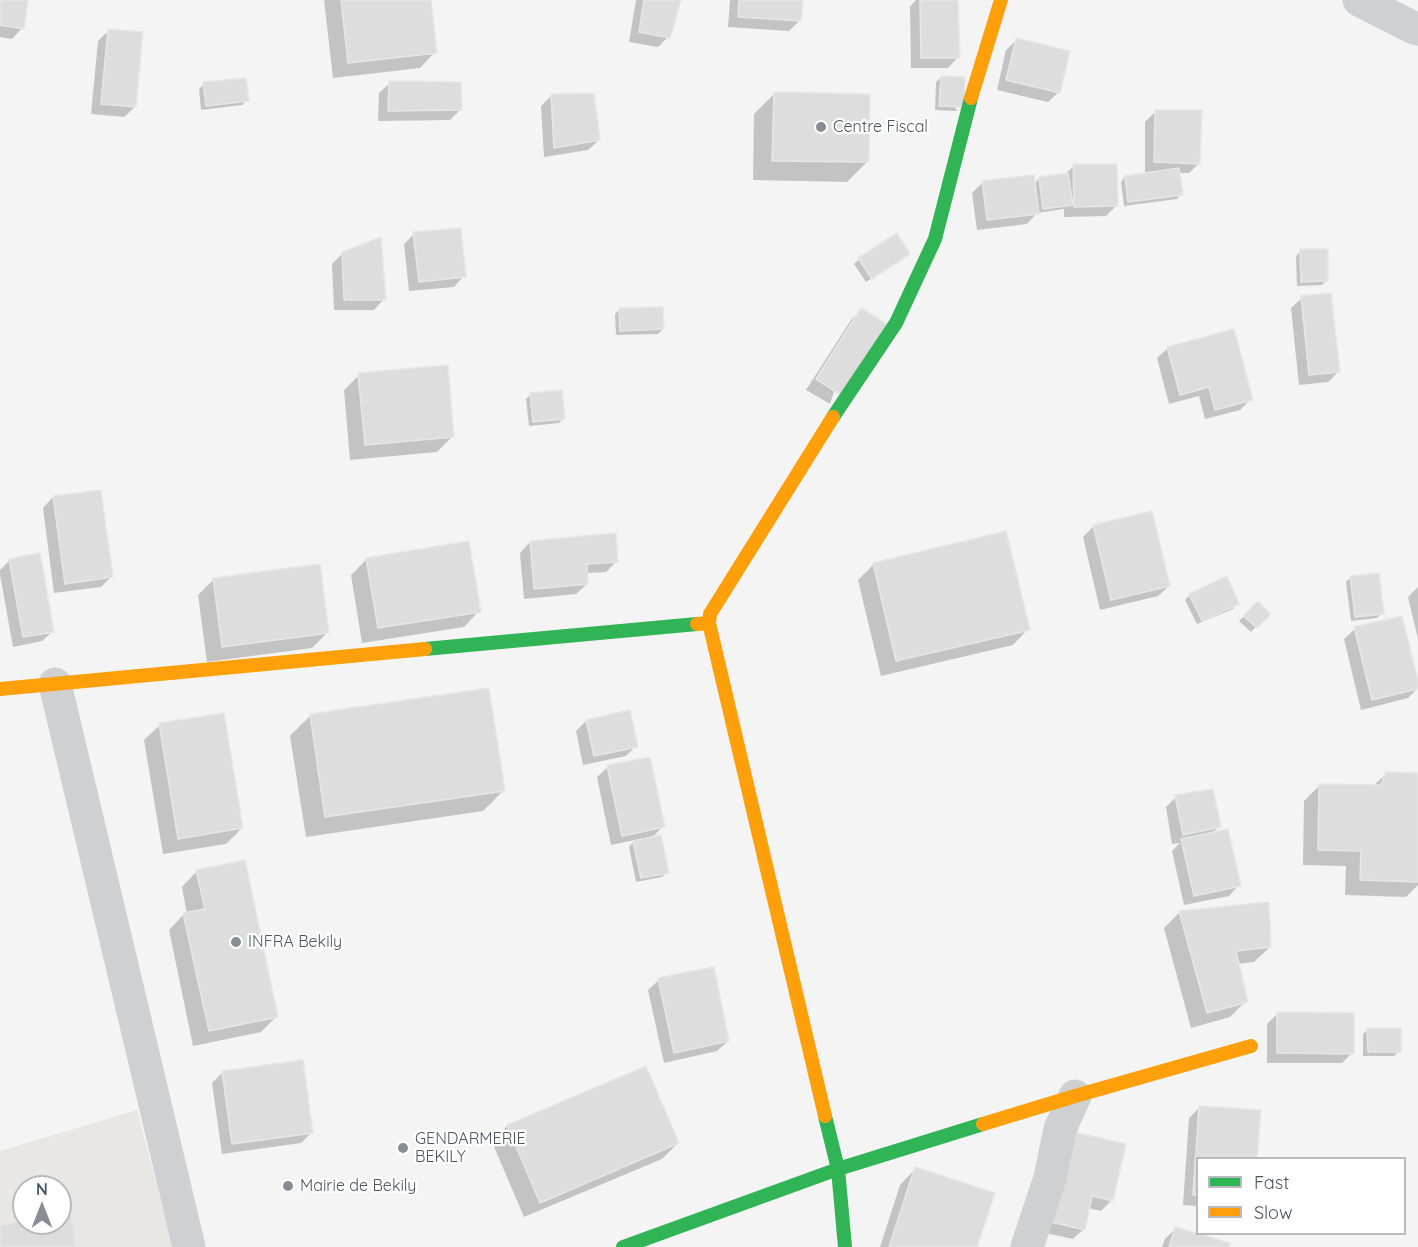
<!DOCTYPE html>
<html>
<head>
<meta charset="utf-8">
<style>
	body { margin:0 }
	#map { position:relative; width:1418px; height:1247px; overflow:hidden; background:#f4f4f4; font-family:Quicksand,sans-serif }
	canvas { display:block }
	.legend { position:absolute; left:1196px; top:1157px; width:210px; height:78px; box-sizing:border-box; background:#fff; border:2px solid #b7bbc0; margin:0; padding:8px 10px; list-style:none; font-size:18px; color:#4a5661 }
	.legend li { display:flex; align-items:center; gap:12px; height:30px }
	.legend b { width:30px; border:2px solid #b7bbc0 }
	.north { position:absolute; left:12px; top:1175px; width:60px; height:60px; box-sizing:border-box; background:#fff; border:2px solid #b7bbc0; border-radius:50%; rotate:0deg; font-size:16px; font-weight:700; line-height:24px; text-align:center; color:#4a5661 }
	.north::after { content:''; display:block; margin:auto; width:21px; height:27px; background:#868d94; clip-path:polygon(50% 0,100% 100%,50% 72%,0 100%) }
</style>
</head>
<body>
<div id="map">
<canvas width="1418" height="1247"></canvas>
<ul class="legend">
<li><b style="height:8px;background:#30b455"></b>Fast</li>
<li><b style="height:8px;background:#ff9f0a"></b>Slow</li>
</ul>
<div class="north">N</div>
</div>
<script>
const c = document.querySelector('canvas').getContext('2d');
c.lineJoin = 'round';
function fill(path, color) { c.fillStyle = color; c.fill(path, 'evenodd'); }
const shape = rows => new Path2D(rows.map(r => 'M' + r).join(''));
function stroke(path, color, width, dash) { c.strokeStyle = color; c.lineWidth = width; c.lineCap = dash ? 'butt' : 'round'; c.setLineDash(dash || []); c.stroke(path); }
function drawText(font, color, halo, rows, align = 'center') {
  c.font = font + ' Quicksand,sans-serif'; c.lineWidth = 4.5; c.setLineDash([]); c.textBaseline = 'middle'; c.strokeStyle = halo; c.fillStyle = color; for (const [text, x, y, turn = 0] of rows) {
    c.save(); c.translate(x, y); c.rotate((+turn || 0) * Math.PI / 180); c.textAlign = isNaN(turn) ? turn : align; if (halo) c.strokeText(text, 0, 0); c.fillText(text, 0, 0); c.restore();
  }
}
fill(shape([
	[137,1110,173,1247,0,1247,0,1151],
	[24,1187,60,1187,60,1223,24,1223]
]), '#e8e7e3');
fill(shape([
	[0,0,27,0,22,28,12,39,0,37],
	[324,0,430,0,435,52,420,68,333,78],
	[636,0,680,0,668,37,658,47,629,42],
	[730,0,802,0,800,20,789,31,728,27],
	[916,0,957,0,958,57,948,68,911,68,910,7],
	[108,31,135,107,124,117,91,114,98,41],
	[1017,40,1059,92,1048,102,997,90,1006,50],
	[941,77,957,111,935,110,936,82],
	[390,83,461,109,450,120,378,121,379,93],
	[204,84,247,100,242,105,201,110,199,89],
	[774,94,867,162,847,182,753,180,754,114],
	[552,95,599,140,588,150,544,157,541,106],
	[1156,111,1199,163,1189,173,1178,173,1181,194,1177,199,1124,206,1121,182,1125,177,1145,174,1145,122],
	[1074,166,1116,206,1106,216,1064,217,1064,209,1037,213,1027,224,977,230,972,193,983,182,1034,184,1040,178,1064,175],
	[414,234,464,276,454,287,409,291,404,244],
	[1301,251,1327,280,1322,285,1297,286,1296,256],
	[909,253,904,258,866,282,854,264,859,259],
	[342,254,384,299,374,310,334,310,332,264],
	[1302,298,1338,372,1328,382,1299,385,1291,308],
	[620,309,663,329,658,334,616,335,615,314],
	[861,310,830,404,806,390,851,320],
	[1168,348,1251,399,1240,410,1205,419,1199,396,1169,404,1157,358],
	[359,375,453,436,437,452,350,460,344,390],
	[531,394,564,418,559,423,529,426,526,399],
	[53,497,111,577,101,587,54,593,43,508],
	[1094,526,1169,586,1158,596,1100,610,1083,537],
	[530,542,617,561,606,572,586,573,587,584,576,594,524,599,520,553],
	[367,559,479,611,464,627,362,643,351,575],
	[10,560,53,631,42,641,13,647,0,575,0,570],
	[874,564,1028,629,1013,645,881,676,858,580],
	[1351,577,1382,613,1377,618,1351,621,1346,582],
	[214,579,327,633,312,648,207,662,198,595],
	[1418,587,1418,639,1408,597],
	[1190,595,1237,604,1233,609,1197,624,1185,600],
	[1258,603,1268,614,1251,632,1239,621],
	[1355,629,1418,688,1408,698,1361,710,1344,639],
	[310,716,503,791,483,811,306,837,290,736],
	[586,721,636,746,626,756,583,765,576,731],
	[160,725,242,828,226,844,163,854,144,740],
	[608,767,663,826,651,839,667,872,662,877,636,882,629,847,635,840,611,845,597,777],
	[1386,774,1418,775,1418,885,1406,897,1345,895,1346,866,1303,865,1304,801,1320,785,1373,786],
	[1176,797,1219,827,1211,834,1239,885,1229,896,1184,905,1172,851,1180,843,1172,844,1166,807],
	[197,871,277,1016,261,1032,193,1046,169,930,184,914,187,914,182,887],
	[1180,912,1270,947,1254,962,1237,964,1246,1001,1230,1017,1191,1028,1164,928],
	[659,980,728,1041,717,1051,664,1063,648,990],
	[1278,1013,1352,1053,1342,1063,1267,1063,1267,1024],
	[1368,1029,1399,1051,1394,1056,1363,1056,1363,1034],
	[645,1068,678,1143,662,1159,524,1217,492,1142,507,1126],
	[222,1073,311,1133,301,1143,222,1154,212,1083],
	[1199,1108,1259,1112,1256,1158,1198,1158,1198,1206,1183,1205,1189,1118],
	[1061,1131,1112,1200,1101,1211,1088,1208,1084,1229,1073,1239,1041,1232],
	[915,1169,976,1247,880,1247,900,1185],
	[1175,1229,1227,1247,1162,1247,1165,1239]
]), '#0003');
const building = shape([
	[0,0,28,0,24,29,0,25,0,0],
	[341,0,431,0,437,53,348,63,341,0],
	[644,0,681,0,670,38,639,32,644,0],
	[739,0,803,0,801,21,738,17,739,0],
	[920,0,958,0,960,58,921,58,920,0],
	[108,29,143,32,136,107,101,104,108,29],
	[1016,38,1070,51,1060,93,1006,80,1016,38],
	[941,76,965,77,964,107,939,106,941,76],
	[246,78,249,101,206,106,203,82,246,78],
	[389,81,461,82,462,110,388,111,389,81],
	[774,92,870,94,869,162,772,161,774,92],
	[594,93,600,140,554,148,551,94,594,93],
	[1155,110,1202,110,1200,164,1154,162,1155,110],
	[1073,164,1117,164,1118,206,1074,207,1073,164],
	[1179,168,1183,195,1128,202,1125,176,1179,168],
	[1068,173,1073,205,1043,209,1039,177,1068,173],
	[1034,175,1039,214,987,220,982,181,1034,175],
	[461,228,466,277,419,282,413,232,461,228],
	[897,233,910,254,872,279,858,258,897,233],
	[381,237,386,300,344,300,342,252,381,237],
	[1300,249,1328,249,1328,281,1301,282,1300,249],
	[1331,293,1340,372,1309,375,1301,296,1331,293],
	[663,307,664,329,620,331,619,308,663,307],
	[861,308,887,324,841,395,816,379,861,308],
	[1234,329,1253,400,1215,410,1209,387,1180,395,1167,347,1234,329],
	[448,365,454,437,365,445,358,373,448,365],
	[562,390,565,419,533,422,530,393,562,390],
	[101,490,113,577,65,584,53,496,101,490],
	[1152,511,1170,586,1111,600,1093,525,1152,511],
	[1006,531,1030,630,896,661,873,563,1006,531],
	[616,533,618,562,587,564,588,584,534,589,530,541,616,533],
	[469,541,481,612,378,628,366,558,469,541],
	[40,553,54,632,23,637,9,559,40,553],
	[320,564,329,633,222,647,213,578,320,564],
	[1379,573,1384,614,1355,617,1350,576,1379,573],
	[1227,576,1239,604,1202,621,1189,594,1227,576],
	[1258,601,1271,614,1257,628,1243,616,1258,601],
	[1402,616,1418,681,1418,689,1372,700,1354,627,1402,616],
	[489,688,505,791,325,817,310,714,489,688],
	[630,710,638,747,594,756,586,720,630,710],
	[224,713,243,828,178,839,159,723,224,713],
	[650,757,665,827,622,836,607,765,650,757],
	[1386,772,1418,773,1418,882,1360,880,1361,851,1318,850,1319,784,1381,785,1386,772],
	[1213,789,1221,827,1183,835,1175,795,1213,789],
	[1228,829,1241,886,1194,896,1181,839,1228,829],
	[661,835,669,873,641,878,633,841,661,835],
	[245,860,278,1017,209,1031,183,913,205,909,196,870,245,860],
	[1269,902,1271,947,1236,951,1248,1002,1207,1013,1179,911,1269,902],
	[714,967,729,1041,674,1053,658,978,714,967],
	[1277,1012,1354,1013,1354,1054,1277,1053,1277,1012],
	[1367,1028,1401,1028,1401,1052,1368,1052,1367,1028],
	[303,1060,313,1133,232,1144,222,1071,303,1060],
	[646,1066,679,1143,540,1203,507,1125,646,1066],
	[1199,1106,1261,1110,1257,1158,1198,1158,1198,1196,1193,1195,1199,1106],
	[1060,1129,1126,1144,1113,1201,1092,1196,1085,1230,1051,1222,1060,1129],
	[915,1167,995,1193,977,1247,889,1247,915,1167],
	[71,1214,76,1247,0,1247,0,1225,24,1221,24,1223,60,1223,60,1215,71,1214],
	[1175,1227,1230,1243,1229,1247,1169,1247,1175,1227]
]);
fill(building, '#ddddde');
stroke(building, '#e5e6e7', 1.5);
stroke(shape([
	[1359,0,1412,27,1418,29],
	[55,684,189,1247],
	[1027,1247,1050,1178,1060,1129,1075,1096]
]), '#ced0d2', 33);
stroke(shape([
	[833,417,896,323,935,239,971,98],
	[425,649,697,624],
	[825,1116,838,1169,845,1247],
	[623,1247,838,1169,983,1124]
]), '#30b455', 14);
stroke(shape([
	[971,98,1001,0],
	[709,623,825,1116],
	[697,624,709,623,710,614,833,417],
	[0,689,425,649],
	[983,1124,1075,1096,1251,1046]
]), '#ff9f0a', 14);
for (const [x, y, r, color] of [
	[821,127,6,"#868d94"],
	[236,942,6,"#868d94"],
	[403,1148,6,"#868d94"],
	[288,1186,6,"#868d94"]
]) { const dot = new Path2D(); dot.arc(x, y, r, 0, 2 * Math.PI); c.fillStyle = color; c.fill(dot); stroke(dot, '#fff', 2); }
drawText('16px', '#4a5661', '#fff', [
	["Centre Fiscal",833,127],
	["INFRA Bekily",248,942],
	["GENDARMERIE",415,1139],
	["BEKILY",415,1157],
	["Mairie de Bekily",300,1186]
], 'left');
</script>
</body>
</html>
